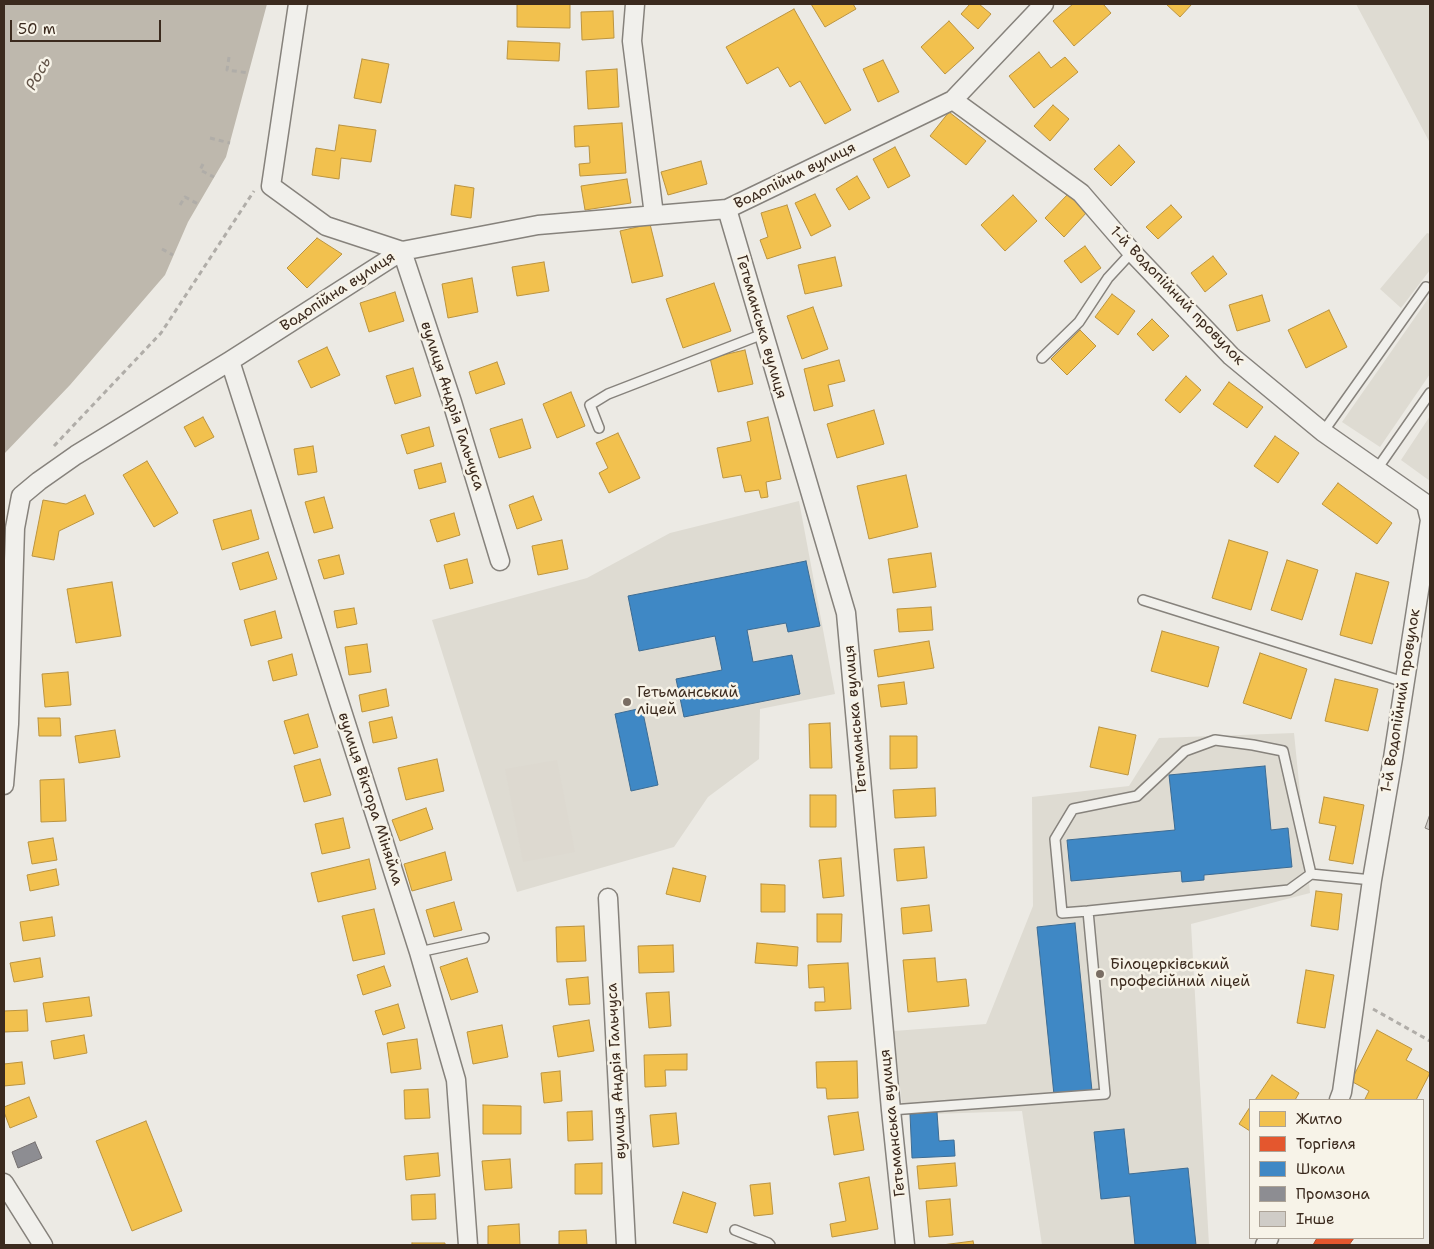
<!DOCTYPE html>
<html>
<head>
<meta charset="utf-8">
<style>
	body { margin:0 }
	#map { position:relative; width:1434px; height:1249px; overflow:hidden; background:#eceae4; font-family:"Shantell Sans",sans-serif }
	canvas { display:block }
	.frame { position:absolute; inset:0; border:5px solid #3b2a1e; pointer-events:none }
	.legend { position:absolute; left:1249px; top:1099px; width:175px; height:140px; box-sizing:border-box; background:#f7f3e8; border:1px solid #aca397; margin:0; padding:6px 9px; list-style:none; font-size:15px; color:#3b2a1e }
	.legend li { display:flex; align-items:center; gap:10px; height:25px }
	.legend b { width:25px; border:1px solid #aca397 }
	.scale { position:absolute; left:10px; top:20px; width:151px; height:22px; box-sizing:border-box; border:2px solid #3b2a1e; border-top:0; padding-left:6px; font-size:15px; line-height:18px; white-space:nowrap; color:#3b2a1e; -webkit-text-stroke:4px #f7f3e8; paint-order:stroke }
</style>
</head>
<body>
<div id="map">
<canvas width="1434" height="1249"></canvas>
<div class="frame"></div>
<ul class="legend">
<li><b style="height:14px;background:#f2c14e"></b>Житло</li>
<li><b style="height:14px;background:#e4572e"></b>Торгівля</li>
<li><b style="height:14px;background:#3f88c5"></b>Школи</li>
<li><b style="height:14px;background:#8d8d92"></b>Промзона</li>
<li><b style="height:14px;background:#cfccc7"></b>Інше</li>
</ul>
<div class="scale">50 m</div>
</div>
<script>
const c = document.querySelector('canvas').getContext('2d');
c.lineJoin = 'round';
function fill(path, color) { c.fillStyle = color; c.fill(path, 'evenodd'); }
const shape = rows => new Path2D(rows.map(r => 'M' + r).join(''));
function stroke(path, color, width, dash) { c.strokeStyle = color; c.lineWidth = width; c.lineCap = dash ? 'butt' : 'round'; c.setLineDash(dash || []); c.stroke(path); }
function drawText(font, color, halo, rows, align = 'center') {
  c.font = font + ' "Shantell Sans",sans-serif'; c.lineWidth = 5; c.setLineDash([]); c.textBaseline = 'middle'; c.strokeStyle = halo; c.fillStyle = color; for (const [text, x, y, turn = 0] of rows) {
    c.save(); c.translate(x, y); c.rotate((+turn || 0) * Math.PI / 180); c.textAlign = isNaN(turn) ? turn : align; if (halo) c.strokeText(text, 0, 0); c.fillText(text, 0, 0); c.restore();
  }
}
fill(shape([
	[1356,4,1430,4,1430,143,1394,75],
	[1427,233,1430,234,1430,270,1401,308,1380,289],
	[1430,296,1430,374,1380,447,1342,422],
	[1430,416,1430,481,1401,460],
	[799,501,835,694,760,709,759,759,708,797,674,847,517,892,432,620,587,578,670,533],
	[1294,733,1310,893,1191,924,1209,1245,1042,1245,1022,1111,903,1115,894,1031,986,1024,1033,906,1032,797,1129,786,1159,738]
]), '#dedbd2');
fill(shape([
	[557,760,575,852,523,862,505,769]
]), '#ddd9d0');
fill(shape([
	[4,4,267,4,226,157,188,222,165,275,70,385,4,454]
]), '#beb8ad');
const homes = shape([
	[517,4,570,4,570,28,517,27,517,4],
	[811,4,853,4,856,9,825,27,811,4],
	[970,4,979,4,991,14,978,29,961,14,970,4],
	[1073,4,1103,4,1111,13,1074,46,1053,21,1073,4],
	[1166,4,1192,4,1180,17,1166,4],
	[794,9,851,110,825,124,800,81,790,87,778,67,747,84,726,47,794,9],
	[613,11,614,38,582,40,581,12,613,11],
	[949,21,974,48,945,74,921,47,949,21],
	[508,41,560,43,559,61,507,59,508,41],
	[1039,52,1051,68,1065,57,1078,72,1034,108,1009,76,1039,52],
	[362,59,389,64,381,103,354,98,362,59],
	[883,60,899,92,878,102,863,69,883,60],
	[617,69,619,107,588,109,586,71,617,69],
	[1053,105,1069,119,1050,141,1034,126,1053,105],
	[949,112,986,141,966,165,930,136,949,112],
	[622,123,626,173,580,176,579,164,590,163,589,146,575,147,574,126,622,123],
	[339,125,376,130,371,162,341,158,339,179,312,175,316,148,335,151,339,125],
	[1119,145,1135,162,1111,186,1094,169,1119,145],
	[895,147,910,176,888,188,873,159,895,147],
	[701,161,707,184,668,195,661,172,701,161],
	[857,176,870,198,849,210,836,189,857,176],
	[627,179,631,203,585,210,581,186,627,179],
	[455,185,474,188,471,218,451,215,455,185],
	[815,194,831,226,811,236,795,203,815,194],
	[1068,194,1087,212,1064,237,1045,218,1068,194],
	[1013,195,1037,221,1005,251,981,225,1013,195],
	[787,205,801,248,767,259,760,240,768,237,761,213,787,205],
	[1171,205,1182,217,1158,239,1146,227,1171,205],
	[650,224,663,276,632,283,620,231,650,224],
	[317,238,342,254,307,288,287,268,317,238],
	[1085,246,1101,268,1081,283,1064,261,1085,246],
	[1213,256,1227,274,1205,292,1191,273,1213,256],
	[835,257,842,286,805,294,798,265,835,257],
	[544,262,549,291,517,296,512,267,544,262],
	[472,278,478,312,448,318,442,284,472,278],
	[714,283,731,331,683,348,666,299,714,283],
	[395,292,404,321,369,332,360,303,395,292],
	[1112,294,1135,311,1118,335,1095,317,1112,294],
	[1262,295,1270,321,1237,331,1229,305,1262,295],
	[813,307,828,349,802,359,787,316,813,307],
	[1329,310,1347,347,1306,368,1288,330,1329,310],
	[1152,319,1169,336,1153,351,1137,334,1152,319],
	[1080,330,1096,346,1067,375,1051,359,1080,330],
	[327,347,340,375,311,388,298,361,327,347],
	[745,350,753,384,718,392,710,358,745,350],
	[839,360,845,381,828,385,833,406,814,411,804,369,839,360],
	[497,362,505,384,476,394,469,372,497,362],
	[413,368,421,396,395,404,386,376,413,368],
	[1186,376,1201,390,1180,413,1165,400,1186,376],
	[1229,382,1263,407,1247,428,1213,404,1229,382],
	[571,392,585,426,557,438,543,404,571,392],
	[874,410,884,444,837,458,827,424,874,410],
	[203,417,214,437,195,447,184,427,203,417],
	[768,417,781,479,766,482,768,497,761,498,759,490,745,492,741,475,723,478,717,448,751,441,747,422,768,417],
	[522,419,531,448,499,458,490,429,522,419],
	[429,427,434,446,407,454,401,435,429,427],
	[618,433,640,478,609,493,599,473,608,468,596,443,618,433],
	[1275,436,1299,453,1278,483,1254,466,1275,436],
	[313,446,317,472,298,475,294,449,313,446],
	[147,461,178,513,154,527,123,475,147,461],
	[441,463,446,482,419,489,414,470,441,463],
	[906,475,918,527,869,539,857,486,906,475],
	[1338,483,1392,523,1377,544,1322,504,1338,483],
	[85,495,94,514,59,531,54,560,32,556,43,500,66,504,85,495],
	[533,496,542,520,517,529,509,505,533,496],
	[324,497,333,528,314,533,305,502,324,497],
	[251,510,259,539,222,550,213,520,251,510],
	[454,513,460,535,437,542,430,520,454,513],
	[562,540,568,569,538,575,532,546,562,540],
	[1229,540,1268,552,1251,610,1212,598,1229,540],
	[268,552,277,579,240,590,232,563,268,552],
	[931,553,936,587,893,593,888,559,931,553],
	[339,555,344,574,324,579,318,560,339,555],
	[467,559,473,583,450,589,444,565,467,559],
	[1287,560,1318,570,1302,620,1271,610,1287,560],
	[1356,573,1389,582,1372,644,1340,635,1356,573],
	[112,582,121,636,76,643,67,589,112,582],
	[931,607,933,630,899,632,897,609,931,607],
	[354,608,357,624,337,628,334,611,354,608],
	[275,611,282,638,251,646,244,620,275,611],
	[1162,631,1219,647,1208,687,1151,671,1162,631],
	[929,641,934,668,878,677,874,650,929,641],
	[367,644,371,672,349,675,345,647,367,644],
	[1260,653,1307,669,1291,719,1243,703,1260,653],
	[292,654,297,675,273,681,268,661,292,654],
	[68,672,71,705,45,707,42,674,68,672],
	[1335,679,1378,689,1368,731,1325,721,1335,679],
	[904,682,907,704,881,707,878,685,904,682],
	[386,689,389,706,362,712,359,695,386,689],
	[308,714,318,747,294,754,284,721,308,714],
	[392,717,397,738,373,743,369,722,392,717],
	[38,718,60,718,61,736,39,736,38,718],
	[830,723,832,768,810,768,809,724,830,723],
	[1099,727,1136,735,1128,775,1090,767,1099,727],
	[115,730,120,757,79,763,75,736,115,730],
	[890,736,917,736,917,768,890,769,890,736],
	[320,759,331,795,304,802,294,766,320,759],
	[437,759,444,791,406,800,398,768,437,759],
	[64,779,66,821,41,822,40,780,64,779],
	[935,788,936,816,895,818,893,790,935,788],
	[810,795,836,795,836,827,810,827,810,795],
	[1324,797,1364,805,1353,864,1329,860,1336,826,1319,823,1324,797],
	[426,808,433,829,400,841,392,820,426,808],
	[343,818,350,848,322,854,315,824,343,818],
	[53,838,57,860,32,864,28,842,53,838],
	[924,847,927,878,897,881,894,849,924,847],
	[445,852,452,880,412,891,404,864,445,852],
	[841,858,844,896,823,898,819,860,841,858],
	[369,859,376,889,318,902,311,873,369,859],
	[673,868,706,876,700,902,666,894,673,868],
	[56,869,59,885,30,891,27,875,56,869],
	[761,884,785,885,785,912,761,912,761,884],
	[1316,891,1342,894,1338,930,1311,926,1316,891],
	[454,902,462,930,434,937,426,910,454,902],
	[929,905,932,931,903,934,901,908,929,905],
	[374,909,385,954,353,961,342,916,374,909],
	[817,914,842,914,841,942,817,942,817,914],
	[52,917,55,936,23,941,20,922,52,917],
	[584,926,586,961,557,962,556,927,584,926],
	[757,943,798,947,797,966,755,963,757,943],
	[673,945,674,972,639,973,638,946,673,945],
	[40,958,43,977,14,982,10,963,40,958],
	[467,958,478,992,451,1000,440,967,467,958],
	[935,958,937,982,966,979,969,1006,908,1012,903,960,935,958],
	[848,963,851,1009,815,1011,815,1002,825,1002,824,987,809,988,808,965,848,963],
	[384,966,391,986,363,995,357,975,384,966],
	[1306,970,1334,975,1325,1028,1297,1023,1306,970],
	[588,977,590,1004,569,1005,566,979,588,977],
	[669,992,671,1026,649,1028,646,993,669,992],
	[89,997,92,1016,46,1022,43,1003,89,997],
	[398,1004,405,1028,383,1035,375,1011,398,1004],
	[27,1010,28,1031,4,1032,4,1011,27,1010],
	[589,1020,594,1051,558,1057,553,1026,589,1020],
	[502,1025,508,1057,473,1064,467,1032,502,1025],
	[1377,1030,1412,1049,1406,1060,1430,1073,1416,1100,1368,1100,1365,1099,1369,1091,1351,1081,1377,1030],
	[84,1035,87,1053,54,1059,51,1041,84,1035],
	[417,1039,421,1069,391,1073,387,1043,417,1039],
	[687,1054,687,1070,665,1070,666,1086,645,1087,644,1055,687,1054],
	[857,1061,858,1098,827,1099,826,1088,817,1088,816,1062,857,1061],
	[22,1062,25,1084,4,1086,4,1064,22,1062],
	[560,1071,562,1101,544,1103,541,1073,560,1071],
	[1272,1075,1299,1093,1295,1100,1255,1100,1272,1075],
	[428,1089,430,1118,405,1119,404,1090,428,1089],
	[29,1097,37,1117,10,1128,4,1112,4,1107,29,1097],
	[483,1105,521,1106,521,1134,483,1134,483,1105],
	[1250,1107,1250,1131,1239,1124,1250,1107],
	[592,1111,593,1140,568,1141,567,1112,592,1111],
	[858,1112,864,1150,834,1155,828,1116,858,1112],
	[676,1113,679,1144,653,1147,650,1115,676,1113],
	[146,1121,182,1211,132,1231,96,1141,146,1121],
	[438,1153,440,1176,406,1180,404,1156,438,1153],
	[510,1159,512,1188,485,1190,482,1161,510,1159],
	[602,1163,602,1194,575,1194,575,1164,602,1163],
	[955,1163,957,1186,919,1189,917,1166,955,1163],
	[869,1177,878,1229,832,1237,830,1224,846,1221,839,1183,869,1177],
	[770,1183,773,1214,754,1216,750,1185,770,1183],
	[683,1192,716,1203,707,1233,673,1223,683,1192],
	[435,1194,436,1219,412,1220,411,1195,435,1194],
	[950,1199,953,1235,929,1237,926,1201,950,1199],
	[519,1224,520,1245,488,1245,488,1226,519,1224],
	[586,1230,587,1245,559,1245,559,1231,586,1230],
	[973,1241,974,1245,942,1245,973,1241],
	[412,1243,445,1243,445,1245,412,1245,412,1243]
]);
fill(homes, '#f2c14e');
stroke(homes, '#bb9440', 1);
const shops = shape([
	[1317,1238,1354,1238,1349,1245,1313,1245,1317,1238]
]);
fill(shops, '#e4572e');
stroke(shops, '#b14a29', 1);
const schools = shape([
	[806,561,820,626,788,632,786,623,747,630,753,662,792,655,800,694,684,717,676,679,722,670,715,636,639,651,628,596,806,561],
	[642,708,658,785,631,791,615,714,642,708],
	[1265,766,1271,830,1288,828,1292,867,1204,875,1204,880,1182,882,1181,871,1071,881,1067,840,1175,830,1169,775,1265,766],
	[1075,923,1092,1091,1054,1095,1037,927,1075,923],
	[937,1112,939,1141,954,1140,955,1156,912,1158,910,1114,937,1112],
	[1124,1129,1129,1174,1188,1168,1196,1245,1135,1245,1130,1196,1101,1199,1094,1132,1124,1129]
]);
fill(schools, '#3f88c5');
stroke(schools, '#3e6c93', 1);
const industry = shape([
	[35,1142,42,1158,18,1168,12,1152,35,1142]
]);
fill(industry, '#8d8d92');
stroke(industry, '#746f6f', 1);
const building = shape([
	[1430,814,1430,830,1425,828,1430,814]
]);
fill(building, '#cfccc7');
stroke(building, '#86827c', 1);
const lane = shape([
	[1042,358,1079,322,1108,278,1132,252],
	[599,428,590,405,608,394,763,334],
	[1323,432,1426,287],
	[1377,469,1430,393],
	[1143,600,1404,682],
	[1088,911,1289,890,1311,874,1372,880],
	[419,952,484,938],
	[891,1110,1105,1094,1088,911,1062,913,1055,839,1073,809,1137,796,1185,751,1215,740,1253,745,1283,751,1311,874],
	[735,1230,768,1243,770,1245]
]);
const street = shape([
	[298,4,271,186,326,226,402,251,452,402,500,561],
	[635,4,632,41,654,215],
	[953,100,1081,193,1132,252,1231,356,1323,432,1426,504,1430,520,1393,758,1372,880,1342,1092,1339,1100],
	[727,209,846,613,891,1110,905,1245],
	[230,361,419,952,456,1080,468,1245],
	[4,785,9,724,15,528,21,496,39,481,76,455,230,361,402,251,538,225,727,209,953,100,1044,4],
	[608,898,626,1245],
	[4,1183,43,1245],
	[1265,1245,1269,1238]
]);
stroke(lane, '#86827c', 12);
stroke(street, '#86827c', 21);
stroke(shape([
	[229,57,227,70,249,73],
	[210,138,230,143],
	[203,164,200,170,214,177],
	[180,205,185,197,198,204],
	[162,249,173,255],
	[54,446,161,333,254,191],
	[1373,1009,1430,1041]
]), '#b0ada8', 3, [5, 4]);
stroke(lane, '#f1f0ec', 9);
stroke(street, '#f1f0ec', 18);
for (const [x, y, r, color] of [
	[627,702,5,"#796d63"],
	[1100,974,5,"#796d63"]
]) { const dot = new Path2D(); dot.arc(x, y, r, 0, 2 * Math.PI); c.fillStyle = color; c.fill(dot); stroke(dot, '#f7f3e8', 2); }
drawText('15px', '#3b2a1e', '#f7f3e8', [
	["Водопійна вулиця",795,176,-26],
	["Водопійна вулиця",338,292,-33],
	["1-й Водопійний провулок",1177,296,46],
	["Гетьманська вулиця",761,327,74],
	["вулиця Андрія Гальчуса",452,406,72],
	["1-й Водопійний провулок",1401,701,-81],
	["Гетьманська вулиця",856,719,-95],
	["вулиця Віктора Міняйла",370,799,72],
	["вулиця Андрія Гальчуса",617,1071,-93],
	["Гетьманська вулиця",893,1123,-96]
]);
drawText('15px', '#3b2a1e', '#f7f3e8', [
	["Гетьманський",637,693],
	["ліцей",637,710],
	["Білоцерківський",1110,965],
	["професійний ліцей",1110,982]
], 'left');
drawText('italic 16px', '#625448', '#f7f3e8', [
	["Рось",39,74,-61]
]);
</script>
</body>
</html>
